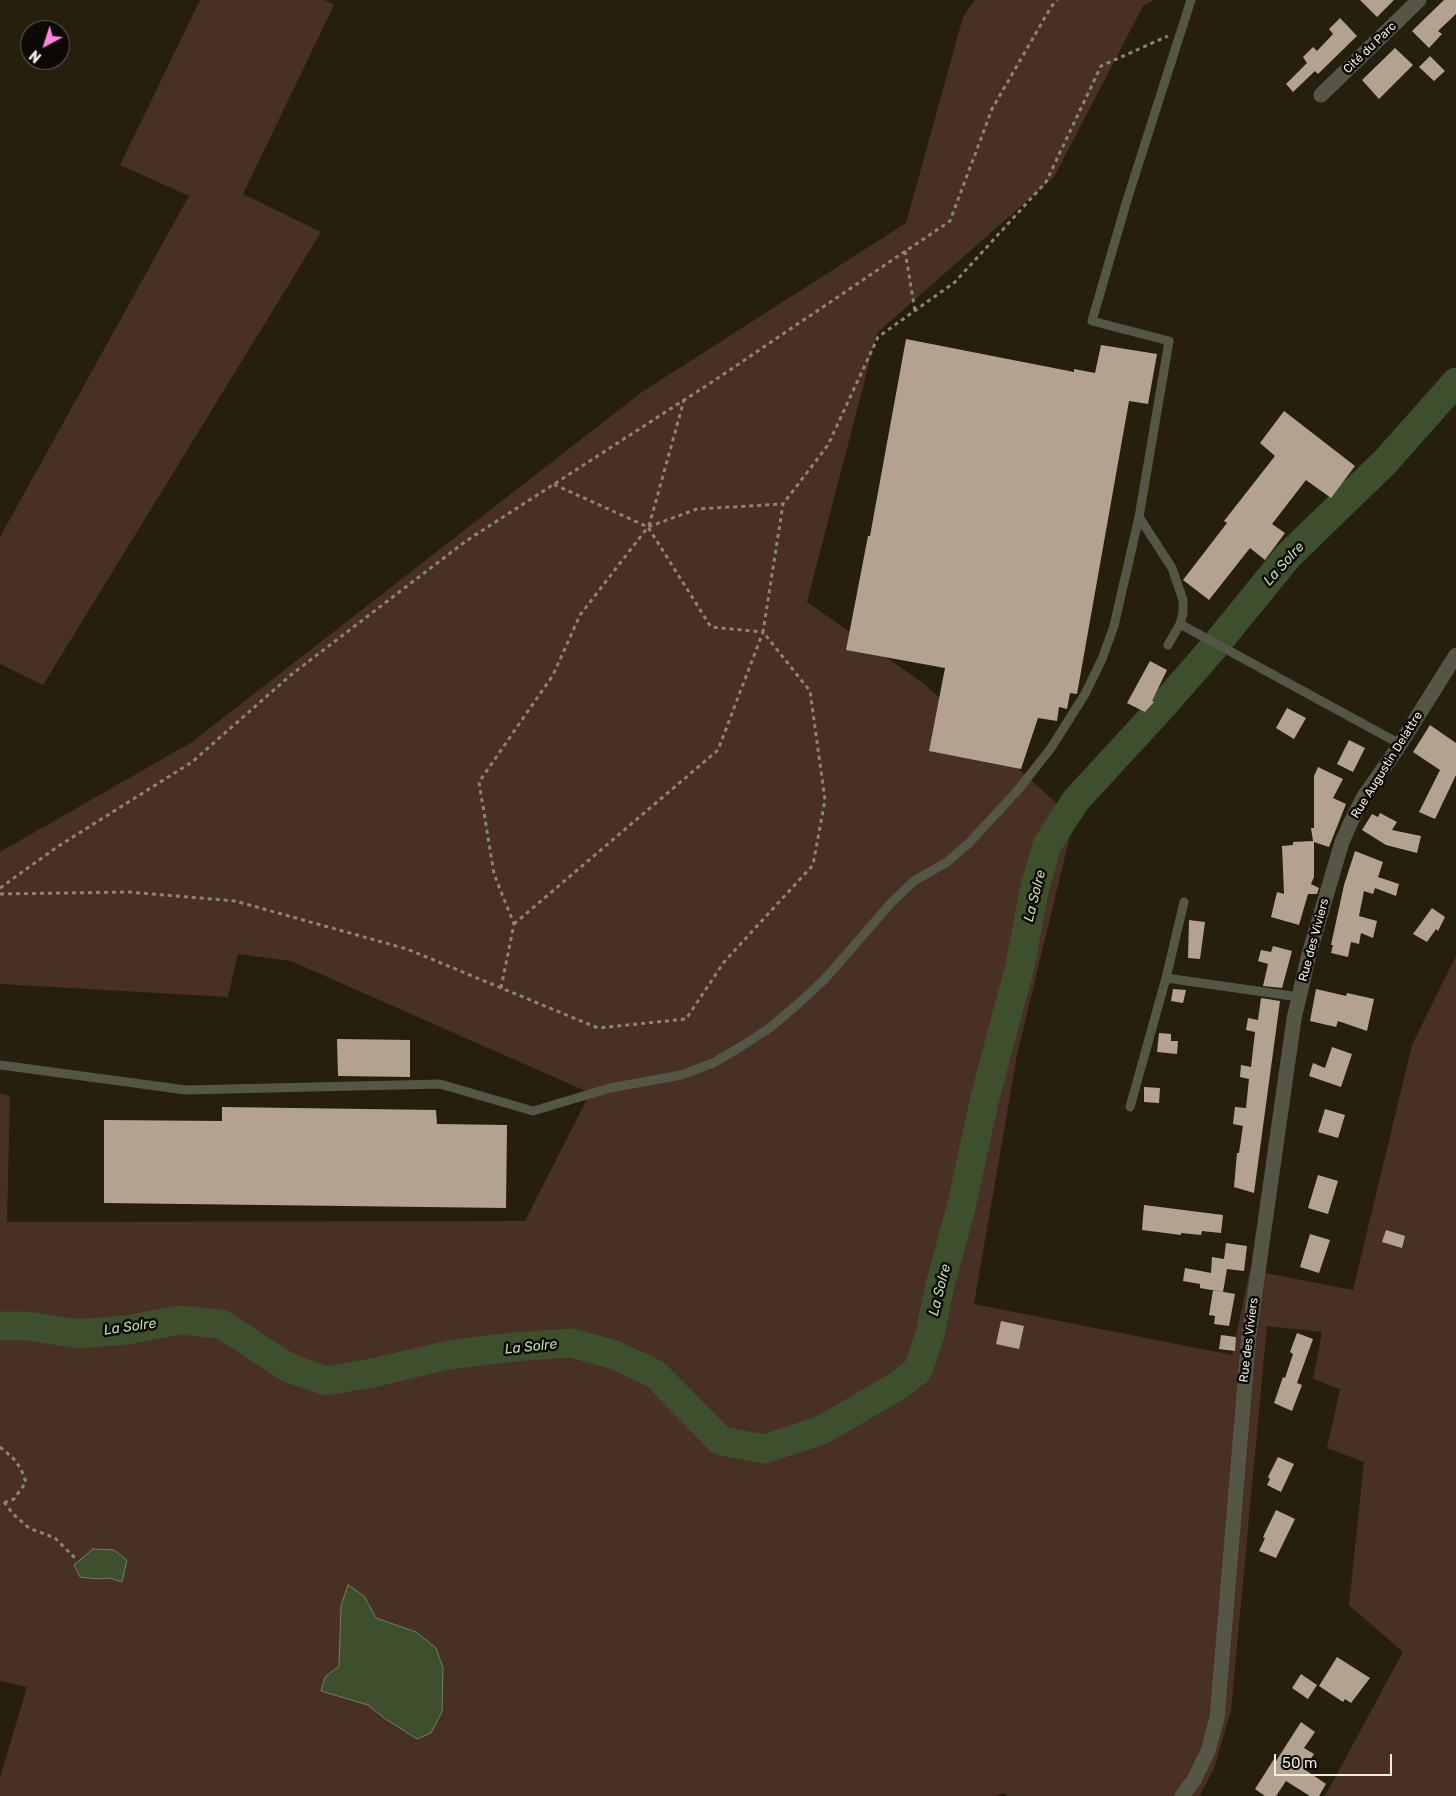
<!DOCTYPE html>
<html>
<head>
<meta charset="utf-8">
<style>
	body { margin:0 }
	#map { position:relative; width:1456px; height:1796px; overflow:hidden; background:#261f0d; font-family:Rubik,sans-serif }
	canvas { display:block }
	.north { position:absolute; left:20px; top:20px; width:50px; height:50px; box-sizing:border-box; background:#0d0904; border:1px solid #69645c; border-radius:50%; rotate:220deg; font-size:14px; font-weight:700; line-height:20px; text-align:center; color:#f2ede1 }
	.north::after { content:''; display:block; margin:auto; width:18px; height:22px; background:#ff85df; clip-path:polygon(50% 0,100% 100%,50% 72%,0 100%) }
	.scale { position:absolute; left:1274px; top:1754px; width:118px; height:22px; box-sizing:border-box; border:2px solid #f2ede1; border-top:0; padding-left:6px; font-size:15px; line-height:18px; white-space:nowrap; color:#f2ede1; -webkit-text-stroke:4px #0d0904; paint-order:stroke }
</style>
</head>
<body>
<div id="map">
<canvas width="1456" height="1796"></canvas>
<div class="north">N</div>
<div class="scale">50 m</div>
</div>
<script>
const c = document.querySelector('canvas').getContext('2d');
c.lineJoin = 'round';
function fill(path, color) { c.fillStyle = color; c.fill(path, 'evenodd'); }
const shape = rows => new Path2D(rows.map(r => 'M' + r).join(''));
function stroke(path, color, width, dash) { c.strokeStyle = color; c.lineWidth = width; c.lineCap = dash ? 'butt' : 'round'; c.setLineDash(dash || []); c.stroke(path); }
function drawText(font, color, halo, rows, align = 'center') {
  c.font = font + ' Rubik,sans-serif'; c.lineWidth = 5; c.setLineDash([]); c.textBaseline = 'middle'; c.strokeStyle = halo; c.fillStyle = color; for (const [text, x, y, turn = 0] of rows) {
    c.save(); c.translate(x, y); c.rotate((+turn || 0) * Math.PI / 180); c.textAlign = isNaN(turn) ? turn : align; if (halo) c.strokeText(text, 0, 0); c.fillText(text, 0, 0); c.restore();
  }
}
fill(shape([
	[200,0,324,0,334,5,243,194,321,232,43,685,0,664,0,537,189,196,120,165],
	[975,0,1153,0,1143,6,1054,177,877,333,807,602,923,683,1074,819,1017,1055,974,1304,1232,1355,1250,1270,1353,1290,1412,1045,1456,956,1456,1796,1325,1796,1403,1652,1349,1605,1364,1462,1327,1448,1340,1389,1313,1379,1322,1332,1267,1326,1231,1710,1214,1769,1199,1796,1007,1796,1005,1793,994,1796,0,1796,0,1778,27,1687,0,1681,0,1094,10,1096,7,1222,525,1221,590,1093,291,961,238,954,228,997,0,984,0,852,192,742,642,392,906,223,963,17]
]), '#493025');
const water = shape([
	[93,1549,114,1550,127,1560,122,1582,110,1578,98,1579,80,1577,74,1565,93,1549],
	[348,1585,364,1596,376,1618,416,1632,436,1648,443,1668,442,1712,431,1733,417,1739,384,1718,368,1705,321,1691,325,1677,339,1666,341,1606,348,1585]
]);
fill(water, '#3d4f2d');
stroke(water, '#737e63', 1);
stroke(shape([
	[0,1326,27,1326,79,1334,127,1330,179,1320,221,1324,289,1368,326,1381,377,1372,448,1355,514,1347,571,1343,615,1355,655,1374,721,1441,764,1449,822,1430,899,1385,918,1370,930,1334,940,1285,961,1208,985,1097,1020,966,1035,887,1047,845,1076,800,1159,710,1214,647,1288,556,1385,462,1456,382]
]), '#3d4f2d', 29);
fill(shape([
	[1360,0,1394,0,1377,17],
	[1444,0,1456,0,1456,14,1438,31,1442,34,1429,48,1412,31],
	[1340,18,1357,36,1318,74,1315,71,1293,92,1286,84,1307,63,1303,57,1313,47,1317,51,1333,34,1329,29],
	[1395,48,1413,65,1379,99,1362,80],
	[1430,56,1445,71,1434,81,1419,67],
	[906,339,1074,372,1074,369,1095,373,1101,345,1157,354,1148,404,1129,401,1077,694,1070,693,1067,709,1059,707,1057,721,1038,718,1021,769,929,751,945,668,846,650,868,536,870,536],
	[1284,411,1355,466,1331,498,1306,480,1272,524,1285,533,1265,560,1250,548,1209,600,1183,580,1227,523,1224,521,1275,456,1260,443],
	[1150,661,1167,670,1152,701,1154,702,1145,712,1127,703],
	[1287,708,1306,718,1294,739,1276,728],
	[1430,725,1456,743,1456,775,1435,819,1419,812,1440,770,1413,752],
	[1349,740,1365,748,1353,772,1337,764],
	[1318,767,1343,779,1333,798,1346,804,1329,847,1314,842,1314,877,1311,884,1319,888,1317,894,1308,894,1299,925,1271,917,1277,892,1284,894,1282,846,1293,845,1293,842,1313,841,1311,828,1314,828,1314,776],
	[1380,813,1397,822,1392,830,1421,836,1417,853,1386,845,1362,830,1372,814,1378,817],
	[1355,851,1383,862,1378,877,1399,884,1396,896,1375,888,1373,894,1364,891,1359,916,1377,921,1373,938,1361,933,1359,944,1351,942,1348,957,1331,953,1333,945,1331,945,1344,885],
	[1432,908,1445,917,1438,931,1436,929,1427,942,1413,934],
	[1189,920,1205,922,1200,959,1188,958],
	[1273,946,1292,951,1282,988,1263,986,1268,964,1258,961,1261,950,1271,952],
	[1173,989,1186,990,1183,1003,1171,1001],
	[1316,989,1346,996,1347,993,1374,999,1367,1031,1338,1021,1336,1027,1310,1021],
	[1261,998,1280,1001,1254,1193,1234,1187,1237,1153,1239,1153,1243,1126,1233,1124,1235,1107,1246,1108,1249,1079,1240,1077,1241,1065,1251,1067,1255,1032,1246,1030,1248,1018,1258,1020],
	[1159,1033,1171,1034,1171,1041,1178,1041,1177,1054,1157,1052],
	[337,1039,410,1040,410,1077,338,1076],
	[1332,1047,1352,1054,1341,1087,1309,1076,1313,1063,1325,1068],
	[1144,1087,1160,1088,1159,1103,1144,1102],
	[222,1107,436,1110,437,1124,507,1125,506,1208,104,1203,104,1120,222,1121],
	[1325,1109,1345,1115,1338,1138,1318,1132],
	[1318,1175,1338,1181,1328,1214,1308,1208],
	[1144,1205,1223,1215,1221,1233,1202,1231,1201,1235,1181,1233,1181,1235,1142,1230],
	[1386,1230,1405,1236,1402,1248,1382,1242],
	[1310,1234,1330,1240,1319,1273,1300,1267],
	[1226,1243,1247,1246,1244,1271,1227,1269,1223,1292,1200,1288,1200,1284,1183,1281,1185,1268,1211,1273,1212,1257,1224,1259],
	[1213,1290,1235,1294,1229,1326,1214,1324,1215,1316,1209,1315],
	[1001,1321,1024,1326,1019,1349,996,1344],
	[1297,1333,1313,1339,1297,1383,1302,1385,1292,1411,1274,1403,1283,1377,1285,1378,1293,1354,1290,1352],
	[1221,1335,1236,1337,1235,1351,1219,1349],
	[1278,1457,1294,1464,1281,1492,1267,1485,1270,1479,1268,1477],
	[1276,1510,1295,1519,1276,1558,1259,1551,1265,1538,1263,1537],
	[1337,1657,1370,1678,1351,1703,1345,1699,1343,1702,1319,1686],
	[1301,1674,1317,1685,1308,1699,1292,1688],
	[1301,1722,1315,1732,1304,1748,1314,1754,1304,1769,1326,1784,1319,1796,1310,1796,1286,1781,1276,1796,1265,1796,1255,1789,1274,1759,1276,1761]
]), '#b4a291');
stroke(shape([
	[905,251,915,311],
	[649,526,684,400],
	[0,888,57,847,192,762,292,674,466,541,712,382,950,221,992,109,1051,7,1057,0],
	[0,894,128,892,235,901,407,949,598,1028,686,1019,724,962,813,865,825,800,810,691,763,632,783,504,828,445,878,337,955,282,1046,182,1101,66,1168,36],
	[514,924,718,750,763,632,711,627,648,527,553,484],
	[501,988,514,924,494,874,479,782,553,675,580,615,648,527,697,509,783,504],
	[0,1447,14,1459,21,1469,26,1482,14,1499,0,1504],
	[4,1502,13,1514,29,1528,55,1538,76,1559]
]), '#8b8576', 3, [4, 4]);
stroke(shape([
	[1139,517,1172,568,1183,600,1183,613,1180,624,1168,645],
	[1180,624,1400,744],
	[1166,978,1184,902],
	[0,1065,186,1090,440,1084,533,1111,610,1088,681,1075,713,1063,742,1046,771,1027,799,1003,824,980,892,902,914,881,947,862,969,843,1018,790,1051,748,1085,694,1102,659,1114,626,1139,517,1169,341,1092,321,1127,200,1191,0],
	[1130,1107,1166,978,1299,997]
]), '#565646', 9);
stroke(shape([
	[1321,95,1419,0],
	[1182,1796,1194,1780,1208,1751,1217,1718,1249,1335,1294,1019,1309,954,1342,842,1350,824,1363,798,1397,749,1456,655]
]), '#565646', 15);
drawText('12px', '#f2ede1', '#0d0904', [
	["Cité du Parc",1370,48,-44],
	["Rue Augustin Delattre",1387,765,-58],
	["Rue des Viviers",1314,940,-75],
	["Rue des Viviers",1249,1340,-83]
]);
drawText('italic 14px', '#bfe0a4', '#0d0904', [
	["La Solre",1284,564,-48],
	["La Solre",1035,896,-76],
	["La Solre",940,1290,-76],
	["La Solre",130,1327,-8],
	["La Solre",531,1347,-6]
]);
</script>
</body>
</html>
